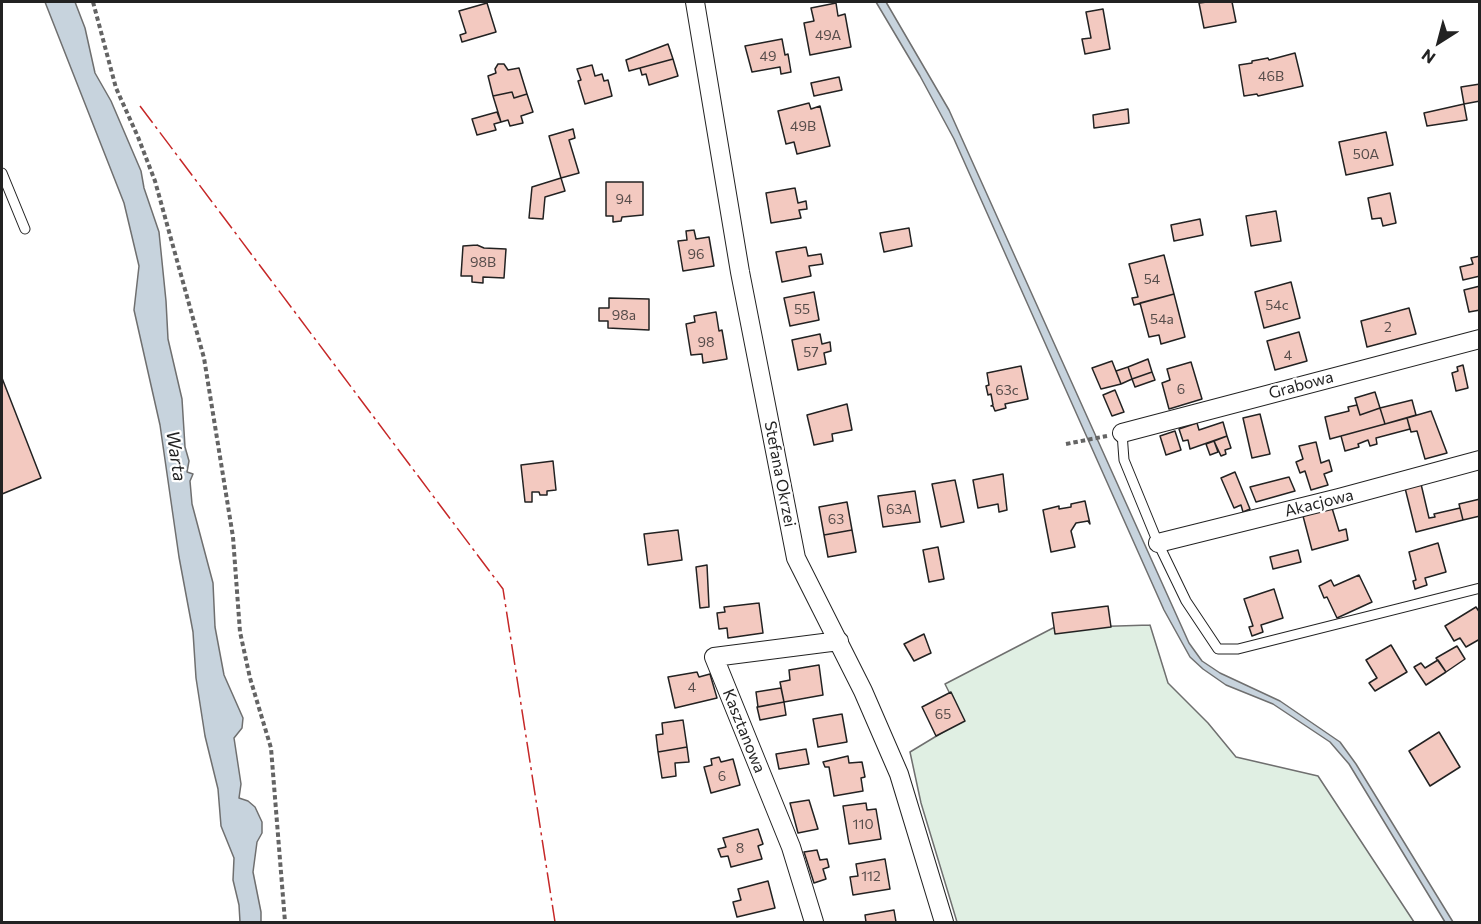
<!DOCTYPE html>
<html>
<head>
<meta charset="utf-8">
<style>
	body { margin:0 }
	#map { position:relative; width:1481px; height:924px; overflow:hidden; background:#fff; font-family:Commissioner,sans-serif }
	canvas { display:block }
	.frame { position:absolute; inset:0; border:3px solid #222; pointer-events:none }
	.north { position:absolute; left:1409px; top:12px; width:60px; height:60px; -webkit-text-stroke:4px #fff; paint-order:stroke; rotate:216deg; font-size:16px; font-weight:700; line-height:24px; text-align:center; color:#222 }
	.north::after { content:''; display:block; margin:auto; width:21px; height:27px; background:#222; clip-path:polygon(50% 0,100% 100%,50% 72%,0 100%) }
</style>
</head>
<body>
<div id="map">
<canvas width="1481" height="924"></canvas>
<div class="frame"></div>
<div class="north">N</div>
</div>
<script>
const c = document.querySelector('canvas').getContext('2d');
c.lineJoin = 'round';
function fill(path, color) { c.fillStyle = color; c.fill(path, 'evenodd'); }
const shape = rows => new Path2D(rows.map(r => 'M' + r).join(''));
function stroke(path, color, width, dash) { c.strokeStyle = color; c.lineWidth = width; c.lineCap = dash ? 'butt' : 'round'; c.setLineDash(dash || []); c.stroke(path); }
function drawText(font, color, halo, rows, align = 'center') {
  c.font = font + ' Commissioner,sans-serif'; c.lineWidth = 4.5; c.setLineDash([]); c.textBaseline = 'middle'; c.strokeStyle = halo; c.fillStyle = color; for (const [text, x, y, turn = 0] of rows) {
    c.save(); c.translate(x, y); c.rotate((+turn || 0) * Math.PI / 180); c.textAlign = isNaN(turn) ? turn : align; if (halo) c.strokeText(text, 0, 0); c.fillText(text, 0, 0); c.restore();
  }
}
const green = shape([
	[1150,625,1168,683,1208,723,1236,757,1318,776,1414,922,957,922,921,803,910,752,963,720,945,684,1053,628,1150,625]
]);
fill(green, '#e0efe3');
stroke(green, '#6f6f6f', 1.5);
const water = shape([
	[45,2,75,2,85,28,95,73,111,101,141,171,144,188,159,232,166,301,168,339,182,399,185,447,189,461,187,472,193,474,190,481,192,504,213,583,215,627,224,675,243,718,242,728,234,738,241,784,239,798,248,801,255,807,262,822,262,833,257,842,253,872,261,912,261,922,240,922,239,905,233,880,234,858,221,826,218,789,205,736,196,678,193,632,179,557,160,425,134,310,139,266,124,203,45,2],
	[876,2,886,2,949,110,1189,643,1202,661,1220,673,1280,701,1340,742,1356,764,1453,922,1445,922,1349,764,1330,742,1273,704,1226,685,1203,669,1190,657,1164,610,954,139,920,76,876,2]
]);
fill(water, '#c7d3dd');
stroke(water, '#6f6f6f', 1.5);
const building = shape([
	[1207,2,1232,2,1236,22,1204,28,1199,3,1207,2],
	[487,3,496,32,462,42,460,35,466,33,459,11,487,3],
	[836,3,838,16,845,14,851,47,810,55,804,23,814,21,811,8,836,3],
	[1103,9,1110,49,1085,54,1082,39,1091,38,1086,12,1103,9],
	[782,39,785,55,788,54,791,72,781,74,780,67,752,72,745,46,782,39],
	[668,44,673,59,629,71,626,60,668,44],
	[1295,53,1303,86,1258,96,1257,94,1244,96,1239,65,1252,63,1252,61,1268,58,1269,60,1295,53],
	[673,59,678,76,649,85,646,74,642,75,640,68,673,59],
	[498,64,504,64,508,70,519,68,527,94,514,98,512,92,493,96,488,76,496,73,495,69,498,64],
	[592,65,595,76,602,74,604,81,608,80,612,96,585,104,578,81,581,80,577,69,592,65],
	[839,77,842,90,814,96,811,83,839,77],
	[1480,84,1480,101,1464,104,1461,87,1480,84],
	[512,92,514,98,527,94,533,112,521,116,523,123,510,126,508,120,501,122,493,96,512,92],
	[809,103,811,109,820,106,830,146,797,154,794,142,786,144,778,111,809,103],
	[1464,104,1467,120,1427,126,1424,113,1464,104],
	[1128,109,1129,123,1094,128,1093,115,1128,109],
	[497,112,501,122,494,124,496,130,477,135,472,119,497,112],
	[573,129,575,138,569,140,579,173,561,178,549,136,573,129],
	[1386,132,1393,165,1346,175,1339,142,1386,132],
	[561,178,565,191,545,197,543,219,529,218,532,187,561,178],
	[606,182,643,182,643,215,622,217,621,221,613,222,613,216,606,216,606,182],
	[795,188,798,203,806,201,807,209,799,210,801,218,771,223,766,193,795,188],
	[1390,193,1396,223,1383,226,1381,218,1372,219,1368,198,1390,193],
	[1276,211,1281,241,1251,246,1246,216,1276,211],
	[1200,219,1203,235,1174,241,1171,225,1200,219],
	[909,228,912,246,884,252,880,233,909,228],
	[694,230,696,239,709,237,714,266,683,271,678,241,687,240,686,231,694,230],
	[477,245,484,248,506,249,504,278,483,277,483,283,472,282,472,276,461,276,463,246,477,245],
	[806,247,808,256,821,254,823,264,809,266,811,276,782,282,776,252,806,247],
	[1164,255,1174,294,1134,305,1132,298,1138,297,1129,264,1164,255],
	[1480,256,1480,276,1463,280,1460,267,1473,264,1471,258,1480,256],
	[1291,282,1300,318,1264,328,1255,292,1291,282],
	[1480,286,1480,310,1469,312,1464,290,1480,286],
	[814,292,819,320,790,326,784,298,814,292],
	[1174,294,1185,337,1161,344,1159,335,1149,337,1140,303,1174,294],
	[609,298,649,299,649,330,608,328,608,321,599,321,599,308,609,308,609,298],
	[1409,308,1416,334,1367,347,1361,321,1409,308],
	[716,312,719,331,722,330,727,359,703,363,702,354,691,355,686,324,695,322,694,316,716,312],
	[1299,332,1307,361,1275,370,1267,341,1299,332],
	[820,334,822,344,830,342,831,351,824,353,826,364,798,370,792,340,820,334],
	[1148,359,1152,372,1132,379,1128,367,1148,359],
	[1112,361,1121,384,1101,389,1092,368,1112,361],
	[1191,362,1202,399,1169,409,1162,383,1170,380,1167,369,1191,362],
	[1463,365,1468,388,1456,391,1452,373,1458,371,1457,367,1463,365],
	[1021,366,1028,399,1005,404,1006,408,995,411,993,406,991,406,993,405,991,394,988,395,986,386,989,385,987,373,1021,366],
	[1128,367,1132,379,1121,384,1116,371,1128,367],
	[1152,372,1155,380,1135,387,1132,379,1152,372],
	[2,378,41,478,2,494,2,378],
	[1115,390,1124,412,1112,416,1103,395,1115,390],
	[1375,392,1380,408,1360,415,1355,398,1375,392],
	[1412,400,1416,415,1385,424,1380,408,1412,400],
	[847,404,852,430,832,434,833,441,814,445,807,415,847,404],
	[1357,405,1360,415,1380,408,1385,424,1330,439,1325,417,1349,411,1348,407,1357,405],
	[1431,411,1447,453,1425,459,1417,431,1411,432,1407,418,1431,411],
	[1260,414,1270,454,1252,458,1243,418,1260,414],
	[1407,418,1410,429,1376,438,1377,444,1370,446,1368,440,1358,444,1359,447,1345,451,1341,436,1407,418],
	[1223,422,1227,436,1190,449,1188,440,1183,441,1179,429,1197,423,1199,430,1223,422],
	[1175,431,1181,450,1166,455,1160,436,1175,431],
	[1227,436,1231,448,1225,450,1226,454,1221,456,1214,441,1227,436],
	[1214,441,1218,452,1210,455,1206,444,1214,441],
	[1316,442,1321,463,1329,460,1332,471,1324,474,1328,485,1311,490,1305,471,1300,473,1296,462,1303,459,1299,446,1316,442],
	[553,461,556,490,547,491,547,495,540,495,539,492,532,492,532,502,525,502,521,465,553,461],
	[1235,472,1250,509,1243,512,1241,505,1234,508,1221,478,1235,472],
	[1003,474,1007,510,999,512,998,504,978,508,973,480,1003,474],
	[1289,477,1295,491,1256,502,1250,487,1289,477],
	[955,480,964,522,941,527,932,484,955,480],
	[1421,484,1429,518,1435,517,1434,514,1460,508,1463,520,1416,532,1405,488,1421,484],
	[915,491,920,522,883,527,878,496,915,491],
	[1480,499,1480,516,1463,520,1459,504,1480,499],
	[1085,501,1090,524,1088,521,1076,523,1071,531,1075,547,1051,552,1043,510,1059,506,1059,509,1071,507,1071,504,1085,501],
	[847,502,852,530,824,535,819,507,847,502],
	[1332,508,1339,531,1346,529,1348,540,1312,550,1303,516,1332,508],
	[678,530,682,560,648,565,644,534,678,530],
	[852,530,856,552,828,557,824,535,852,530],
	[1438,543,1446,572,1425,578,1427,585,1415,589,1413,581,1416,580,1409,552,1438,543],
	[938,547,944,579,929,582,923,550,938,547],
	[1298,550,1301,562,1273,569,1270,557,1298,550],
	[707,565,709,607,700,608,696,567,707,565],
	[1359,575,1372,602,1337,618,1327,597,1324,598,1319,586,1331,580,1334,586,1359,575],
	[1274,589,1283,618,1261,625,1263,632,1252,636,1249,627,1253,626,1244,599,1274,589],
	[759,603,763,633,728,638,727,628,719,629,717,613,725,612,724,607,759,603],
	[1108,606,1111,627,1055,634,1052,613,1108,606],
	[1476,607,1480,613,1480,639,1466,647,1460,638,1454,641,1445,626,1476,607],
	[924,634,931,653,914,661,904,644,924,634],
	[1391,645,1407,672,1375,691,1369,683,1377,678,1366,660,1391,645],
	[1457,646,1465,659,1446,672,1436,658,1457,646],
	[1438,660,1446,672,1426,685,1414,667,1421,663,1425,668,1438,660],
	[819,665,823,695,784,702,780,682,790,680,789,670,819,665],
	[697,672,699,677,710,674,717,698,675,708,668,677,697,672],
	[781,688,784,702,758,707,756,692,781,688],
	[951,692,965,721,936,736,922,707,951,692],
	[784,702,786,715,760,720,757,707,784,702],
	[842,714,847,742,818,747,813,719,842,714],
	[683,720,687,747,658,752,656,735,663,734,662,723,683,720],
	[1439,732,1460,767,1430,786,1409,751,1439,732],
	[687,747,689,762,675,763,676,776,662,778,658,752,687,747],
	[806,749,809,764,779,769,776,754,806,749],
	[848,756,849,763,862,762,865,777,861,778,863,791,834,796,829,767,825,767,823,762,848,756],
	[719,757,721,762,733,759,740,785,711,793,704,767,712,765,711,759,719,757],
	[809,800,818,829,798,833,790,803,809,800],
	[866,803,867,810,876,809,881,839,849,844,843,806,866,803],
	[758,829,763,844,758,846,762,859,731,867,728,856,721,857,718,849,726,847,723,838,758,829],
	[817,850,820,860,827,859,829,867,823,869,826,879,814,883,804,852,817,850],
	[885,859,890,889,853,895,850,877,858,876,856,864,885,859],
	[768,881,775,908,737,917,733,902,741,900,738,889,768,881],
	[894,910,896,922,866,922,865,915,894,910]
]);
fill(building, '#f3c9c0');
stroke(building, '#222', 1.5);
const lane = shape([
	[2,173,25,229],
	[1122,433,1124,460,1158,543,1186,601,1218,649,1238,649,1480,588]
]);
const street = shape([
	[695,2,740,272,796,558,863,691,899,774,944,922],
	[1122,433,1480,339],
	[1158,543,1339,498,1480,460],
	[814,922,791,847,714,657,839,641]
]);
stroke(lane, '#222', 11);
stroke(street, '#222', 20);
stroke(shape([
	[93,2,116,88,138,137,155,181,204,358,233,537,240,632,250,678,271,748,285,922],
	[1066,444,1107,436]
]), '#646464', 4, [4.5, 3]);
stroke(lane, '#fff', 9);
stroke(street, '#fff', 18);
stroke(shape([
	[140,106,503,589,555,922]
]), '#c62828', 1.5, [21, 4.5, 3, 4.5]);
drawText('14px', '#564c4a', null, [
	["49A",828,35],
	["49",768,56],
	["46B",1271,76],
	["49B",803,126],
	["50A",1366,154],
	["94",624,199],
	["96",696,254],
	["98B",483,262],
	["54",1152,279],
	["54c",1277,305],
	["55",802,309],
	["98a",624,315],
	["54a",1162,319],
	["2",1388,327],
	["98",706,342],
	["57",811,352],
	["4",1288,355],
	["6",1181,389],
	["63c",1007,390],
	["63A",899,509],
	["63",836,519],
	["4",692,687],
	["65",943,714],
	["6",722,776],
	["110",863,824],
	["8",740,848],
	["112",871,876]
]);
drawText('16px', '#222', '#fff', [
	["Grabowa",1301,385,-15],
	["Stefana Okrzei",780,474,79],
	["Akacjowa",1319,503,-14],
	["Kasztanowa",744,731,68]
]);
drawText('italic 18px', '#222', '#fff', [
	["Warta",176,456,81]
]);
</script>
</body>
</html>
